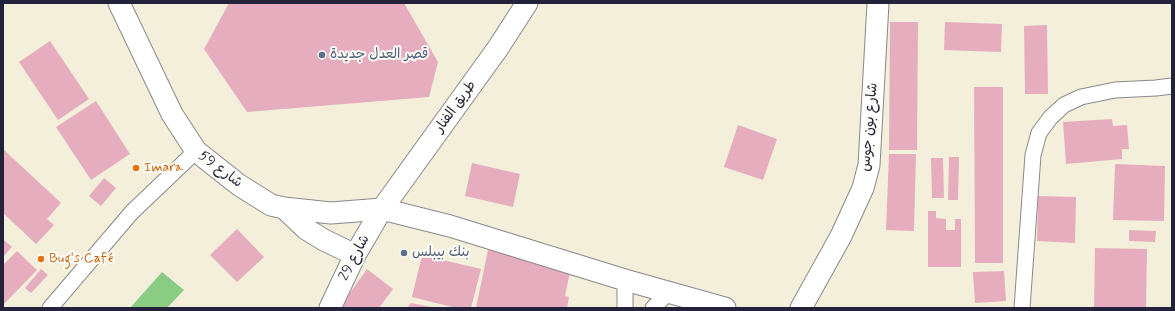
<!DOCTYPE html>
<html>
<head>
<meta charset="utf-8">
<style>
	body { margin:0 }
	#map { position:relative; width:1175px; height:311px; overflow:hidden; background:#f3efdb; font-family:Mynerve,sans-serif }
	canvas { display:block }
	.frame { position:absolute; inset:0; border:4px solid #22223b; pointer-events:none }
</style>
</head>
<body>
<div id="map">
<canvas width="1175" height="311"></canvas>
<div class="frame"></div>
</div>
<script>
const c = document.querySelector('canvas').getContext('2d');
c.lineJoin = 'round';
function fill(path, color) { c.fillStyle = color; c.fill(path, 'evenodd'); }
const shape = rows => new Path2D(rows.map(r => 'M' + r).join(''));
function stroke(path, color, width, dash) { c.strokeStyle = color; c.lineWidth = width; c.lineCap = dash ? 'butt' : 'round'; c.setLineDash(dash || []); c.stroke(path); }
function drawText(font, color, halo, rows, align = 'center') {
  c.font = font + ' Mynerve,"Playpen Sans Arabic",sans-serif'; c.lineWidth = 4; c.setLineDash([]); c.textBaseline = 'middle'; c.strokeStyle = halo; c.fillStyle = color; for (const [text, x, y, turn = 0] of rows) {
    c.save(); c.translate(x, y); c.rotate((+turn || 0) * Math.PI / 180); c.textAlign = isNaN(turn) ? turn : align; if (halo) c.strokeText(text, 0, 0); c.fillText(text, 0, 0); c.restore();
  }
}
fill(shape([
	[162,272,184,290,167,308,130,308]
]), '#8acc84');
fill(shape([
	[229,3,404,3,438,62,429,97,247,112,204,49],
	[890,22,918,22,917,150,889,150],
	[945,22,1002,24,1001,52,944,50],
	[1047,25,1048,94,1025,94,1024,26],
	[50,41,89,99,58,120,19,62],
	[974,87,1003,87,1003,263,975,263],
	[96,101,130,154,91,180,56,127],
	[1112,119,1113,126,1127,125,1129,149,1122,149,1122,159,1066,164,1063,122],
	[738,125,777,139,763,180,724,167],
	[3,149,61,203,47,219,54,225,36,244,3,213],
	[889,154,916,154,914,231,886,230],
	[949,157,959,157,958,200,948,200],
	[931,158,943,158,944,198,932,198],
	[472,163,520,174,513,207,465,196],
	[1115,164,1165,166,1164,221,1113,220],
	[104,178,116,188,101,206,89,196],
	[1038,196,1076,197,1075,243,1037,241],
	[928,211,936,211,936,218,946,219,946,230,955,230,955,219,961,219,961,267,928,267],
	[237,229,264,257,237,282,210,255],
	[1129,230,1156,231,1155,242,1129,241],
	[3,239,12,247,3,257],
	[1095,248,1147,249,1146,308,1094,308],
	[488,250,571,267,565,296,569,297,567,308,476,308],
	[17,251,37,270,3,305,3,265],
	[422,255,481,269,471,308,456,308,412,297],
	[41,269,48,275,31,293,25,288],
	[367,269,393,289,379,308,339,308],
	[1004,271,1006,301,975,303,973,272],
	[411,303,432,307,432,308,407,308]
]), '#e6adbf');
const street = shape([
	[50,308,132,212,196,151],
	[625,308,625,280],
	[653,308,669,292],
	[1022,308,1033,155,1039,133,1050,118,1064,105,1081,97,1115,90,1156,88,1172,86]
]);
const secondary = shape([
	[119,3,172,114,196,151,239,185,271,205,284,208,331,213,382,209,450,226,625,280,725,308],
	[284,208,306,229,324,240,355,255],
	[330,308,355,255,382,209,498,48,527,3],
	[801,308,841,236,863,188,869,165,878,3]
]);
stroke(street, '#8a888b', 17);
stroke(secondary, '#8a888b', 23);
stroke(street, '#fff', 15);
stroke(secondary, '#fff', 21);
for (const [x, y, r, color] of [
	[322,55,4,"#5c6f8a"],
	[136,168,4,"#e8710a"],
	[404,253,4,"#5c6f8a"],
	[41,259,4,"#e8710a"]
]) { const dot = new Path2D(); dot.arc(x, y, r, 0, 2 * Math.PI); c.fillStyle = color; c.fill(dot); stroke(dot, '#fdfcf7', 1.5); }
drawText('14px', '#4e5e75', '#fdfcf7', [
	["قصر العدل جديدة",330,55],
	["بنك بيبلس",412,253]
], 'left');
drawText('14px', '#22223b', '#fdfcf7', [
	["طريق الفنار",456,107,-54],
	["شارع بون جوس",870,127,-85],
	["شارع 59",220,170,37],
	["شارع 29",355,258,-62]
]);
drawText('14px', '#c56008', '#fdfcf7', [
	["Imara",144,168],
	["Bug's Café",49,259]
], 'left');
</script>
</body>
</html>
